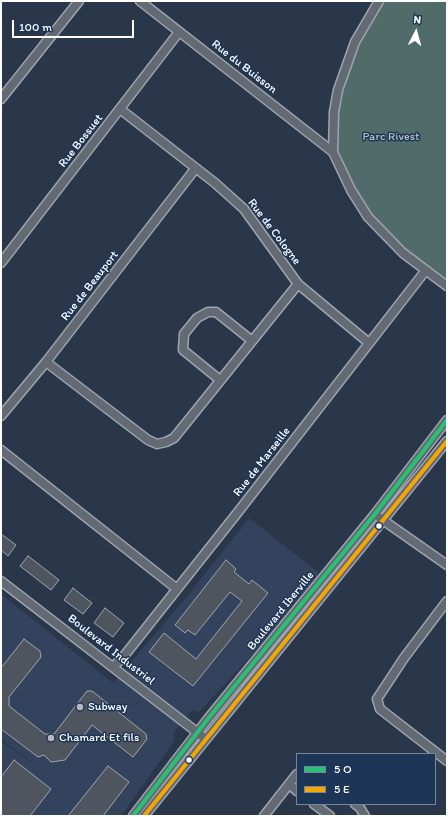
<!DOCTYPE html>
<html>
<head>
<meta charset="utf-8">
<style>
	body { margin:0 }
	#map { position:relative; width:448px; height:817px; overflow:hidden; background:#2a374a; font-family:Itim,sans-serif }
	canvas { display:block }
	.frame { position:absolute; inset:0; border:2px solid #fff; pointer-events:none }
	.legend { position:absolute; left:296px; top:753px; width:140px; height:52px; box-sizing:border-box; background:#1d3557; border:1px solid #77869a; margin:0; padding:5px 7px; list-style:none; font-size:12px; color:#fff }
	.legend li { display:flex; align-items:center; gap:8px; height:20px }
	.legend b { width:20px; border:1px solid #77869a }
	.north { position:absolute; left:396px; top:12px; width:40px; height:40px; -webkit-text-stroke:3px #1d3557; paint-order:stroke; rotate:6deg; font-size:11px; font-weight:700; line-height:16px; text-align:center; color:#fff }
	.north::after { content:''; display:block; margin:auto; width:14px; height:18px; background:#fff; clip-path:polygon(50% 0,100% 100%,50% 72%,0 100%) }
	.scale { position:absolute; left:12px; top:20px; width:122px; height:18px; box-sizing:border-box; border:2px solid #fff; border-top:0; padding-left:5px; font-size:12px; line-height:14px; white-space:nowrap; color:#fff; -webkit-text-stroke:3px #1d3557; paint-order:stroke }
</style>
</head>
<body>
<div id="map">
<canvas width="448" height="817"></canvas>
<div class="frame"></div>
<ul class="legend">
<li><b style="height:5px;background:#26c172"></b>5 O</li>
<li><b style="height:5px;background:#f7a600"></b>5 E</li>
</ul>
<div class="north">N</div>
<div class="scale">100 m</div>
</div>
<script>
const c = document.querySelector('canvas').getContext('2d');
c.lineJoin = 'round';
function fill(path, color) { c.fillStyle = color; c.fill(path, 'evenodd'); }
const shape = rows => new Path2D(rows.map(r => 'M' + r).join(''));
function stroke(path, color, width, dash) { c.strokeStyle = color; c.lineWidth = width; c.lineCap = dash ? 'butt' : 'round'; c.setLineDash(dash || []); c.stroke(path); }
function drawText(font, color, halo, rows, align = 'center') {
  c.font = font + ' Itim,sans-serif'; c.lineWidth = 3; c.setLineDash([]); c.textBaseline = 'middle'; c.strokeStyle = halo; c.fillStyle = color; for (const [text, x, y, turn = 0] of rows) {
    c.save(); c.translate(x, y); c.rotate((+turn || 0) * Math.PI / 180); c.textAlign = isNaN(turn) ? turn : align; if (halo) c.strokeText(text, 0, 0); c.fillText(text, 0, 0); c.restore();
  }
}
fill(shape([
	[249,518,324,577,199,712,192,710,174,732,175,740,121,816,1,816,1,741,42,770,1,739,1,594,113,683,185,599]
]), '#33435d');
fill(shape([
	[378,1,447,1,447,286,403,253,368,217,338,165,334,137,338,92,354,43]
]), '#516b6b');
const building = shape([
	[1,534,16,545,8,556,1,550,1,534],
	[28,556,59,580,51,590,20,566,28,556],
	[226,560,236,569,234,572,249,584,252,580,268,593,193,686,149,652,164,633,196,659,242,601,230,592,195,635,188,630,185,633,175,625,226,560],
	[73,588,92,603,83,614,64,600,73,588],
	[105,608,124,623,113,637,94,623,105,608],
	[24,639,40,651,41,657,9,697,9,706,45,734,54,734,87,691,92,691,146,734,147,739,133,757,92,725,65,760,51,762,44,755,38,757,1,729,1,668,24,639],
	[14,760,51,789,30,816,1,816,1,777,14,760],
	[108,766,129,782,103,816,68,816,108,766]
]);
fill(building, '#4f555f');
stroke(building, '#9fa5ae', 1);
const minor = shape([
	[140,1,333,152],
	[379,1,355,42,338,90,334,112,333,152,351,190,368,217,403,253,447,286],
	[1,99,79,1],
	[120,109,215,183,244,209,298,284,369,343],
	[1,263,179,32],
	[46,362,148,440,157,444,166,442,174,438,298,284],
	[220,380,183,350,184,334,197,318,208,312,216,312,251,340],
	[1,416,46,362,195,169],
	[1,450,177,589],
	[380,518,447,565],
	[1,581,202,736],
	[447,601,404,658,377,699,380,709,447,761],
	[113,667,124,656,238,512,426,270],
	[289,784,297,791],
	[314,804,330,816],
	[355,804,360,808,365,816],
	[133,816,207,720,375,514,447,420],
	[144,816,447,441],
	[264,816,297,774]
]);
stroke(minor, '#9fa5ae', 11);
stroke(minor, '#636a74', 8);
stroke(shape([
	[133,816,207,720,375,514,447,420]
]), '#26c172', 4);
stroke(shape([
	[144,816,447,441]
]), '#f7a600', 4);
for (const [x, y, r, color] of [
	[379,526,3.5,"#fff"],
	[80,707,4,"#b4b9c0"],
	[51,738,4,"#b4b9c0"],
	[189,760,3.5,"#fff"]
]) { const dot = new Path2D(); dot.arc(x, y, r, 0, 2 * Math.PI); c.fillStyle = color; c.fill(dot); stroke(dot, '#1d3557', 1.5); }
drawText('12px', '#fff', '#1d3557', [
	["Rue du Buisson",244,67,38],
	["Rue Bossuet",81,141,-52],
	["Rue de Cologne",274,232,53],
	["Rue de Beauport",90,286,-52],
	["Rue de Marseille",262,462,-52],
	["Boulevard Iberville",281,611,-51],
	["Boulevard Industriel",111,650,38]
]);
drawText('12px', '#b3c0bf', '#1d3557', [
	["Parc Rivest",391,137]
]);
drawText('12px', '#fff', '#1d3557', [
	["Subway",88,707],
	["Chamard Et fils",59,738]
], 'left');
</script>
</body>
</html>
